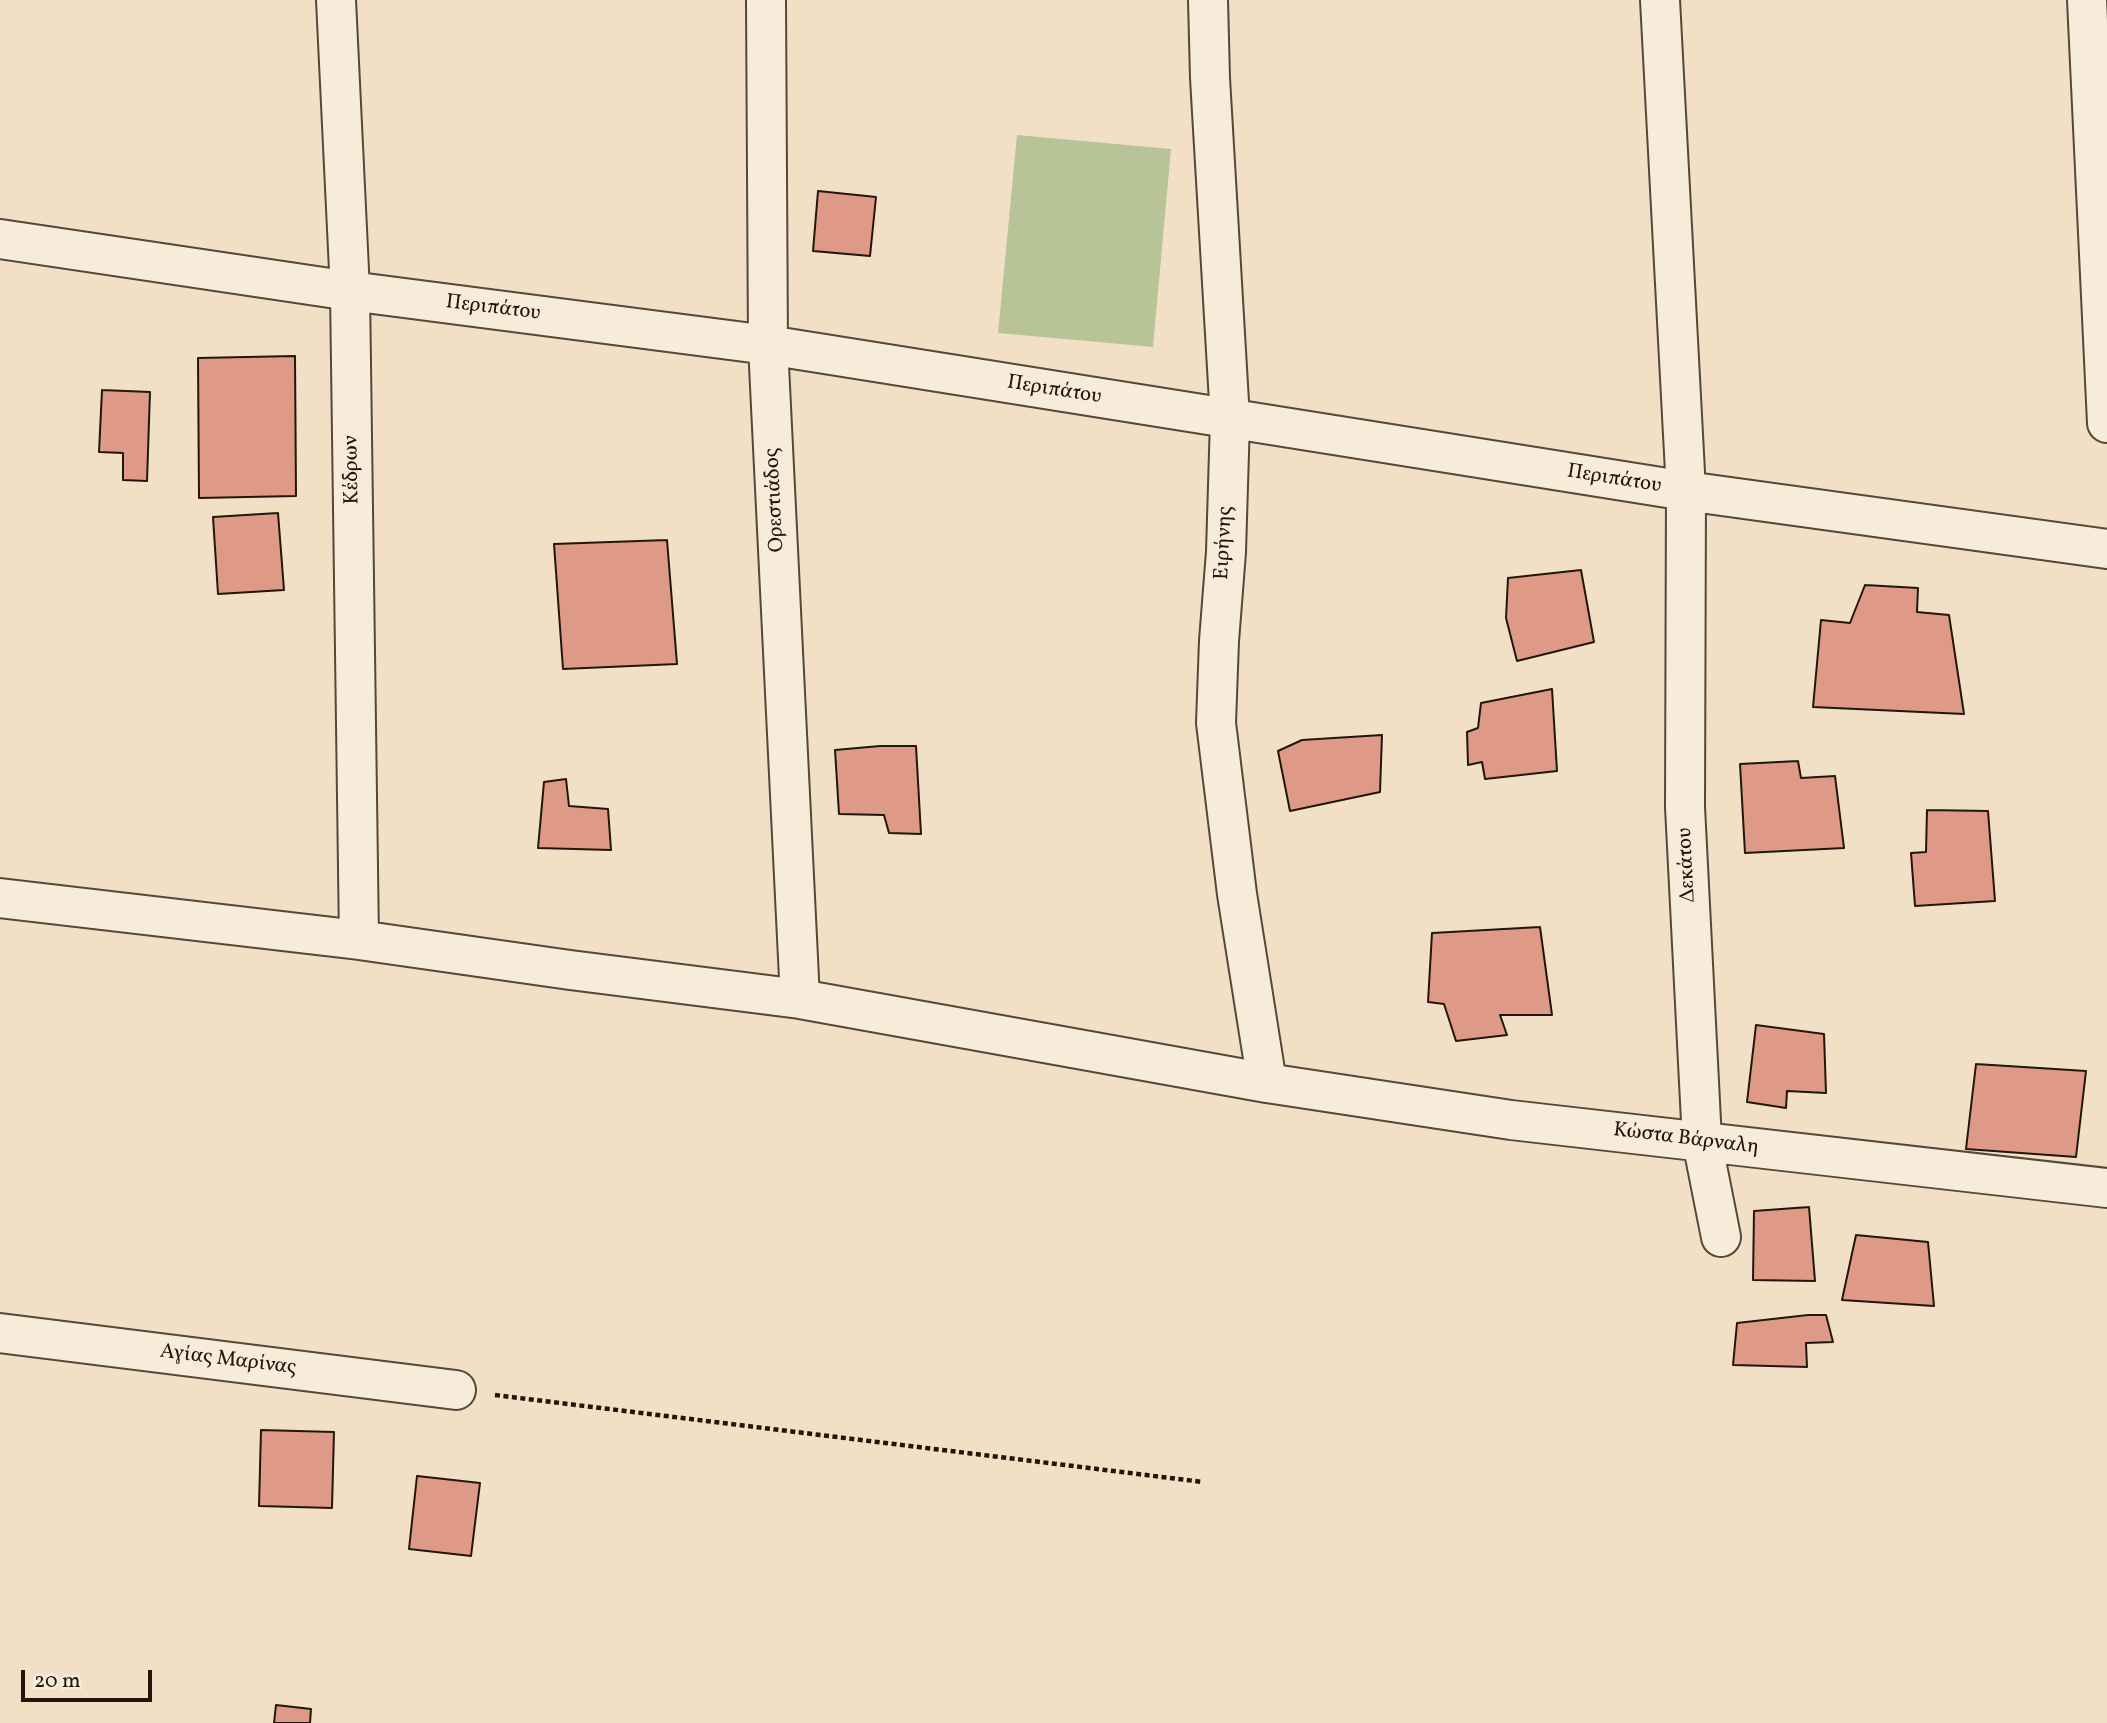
<!DOCTYPE html>
<html>
<head>
<meta charset="utf-8">
<style>
	body { margin:0 }
	#map { position:relative; width:2107px; height:1723px; overflow:hidden; background:#f2e0c6; font-family:Vollkorn,serif }
	canvas { display:block }
	.scale { position:absolute; left:21px; top:1670px; width:131px; height:32px; box-sizing:border-box; border:4px solid #20160a; border-top:0; padding-left:9px; font-size:21px; line-height:24px; white-space:nowrap; color:#20160a; -webkit-text-stroke:5px #f7ebda; paint-order:stroke }
</style>
</head>
<body>
<div id="map">
<canvas width="2107" height="1723"></canvas>
<div class="scale">20 m</div>
</div>
<script>
const c = document.querySelector('canvas').getContext('2d');
c.lineJoin = 'round';
function fill(path, color) { c.fillStyle = color; c.fill(path, 'evenodd'); }
const shape = rows => new Path2D(rows.map(r => 'M' + r).join(''));
function stroke(path, color, width, dash) { c.strokeStyle = color; c.lineWidth = width; c.lineCap = dash ? 'butt' : 'round'; c.setLineDash(dash || []); c.stroke(path); }
function drawText(font, color, halo, rows, align = 'center') {
  c.font = font + ' Vollkorn,serif'; c.lineWidth = 5; c.setLineDash([]); c.textBaseline = 'middle'; c.strokeStyle = halo; c.fillStyle = color; for (const [text, x, y, turn = 0] of rows) {
    c.save(); c.translate(x, y); c.rotate((+turn || 0) * Math.PI / 180); c.textAlign = isNaN(turn) ? turn : align; if (halo) c.strokeText(text, 0, 0); c.fillText(text, 0, 0); c.restore();
  }
}
fill(shape([
	[1017,135,1171,149,1153,347,998,333]
]), '#b8c397');
const building = shape([
	[818,191,876,197,870,256,813,251,818,191],
	[295,356,296,496,199,498,198,358,295,356],
	[102,390,150,392,147,481,123,480,123,453,99,452,102,390],
	[278,513,284,590,218,594,213,517,278,513],
	[667,540,677,664,563,669,554,544,667,540],
	[1581,570,1594,642,1517,661,1506,618,1508,578,1581,570],
	[1865,585,1918,588,1917,612,1949,615,1964,714,1813,707,1821,620,1850,623,1865,585],
	[1552,689,1557,771,1485,779,1482,762,1468,765,1467,732,1478,728,1481,703,1552,689],
	[1382,735,1380,792,1290,811,1278,751,1302,740,1382,735],
	[880,746,916,746,921,834,889,833,884,815,839,814,835,750,880,746],
	[1798,761,1801,778,1835,776,1844,848,1745,853,1740,764,1798,761],
	[566,779,569,806,608,809,611,850,538,848,544,782,566,779],
	[1927,810,1988,811,1995,901,1915,906,1911,853,1926,852,1927,810],
	[1540,927,1552,1015,1500,1015,1507,1035,1456,1041,1444,1004,1428,1002,1432,933,1540,927],
	[1756,1025,1824,1034,1826,1093,1787,1091,1786,1108,1747,1102,1756,1025],
	[1976,1064,2086,1071,2076,1157,1966,1149,1976,1064],
	[1809,1207,1815,1281,1753,1280,1754,1211,1809,1207],
	[1856,1235,1928,1242,1934,1306,1842,1300,1856,1235],
	[1808,1315,1826,1315,1833,1342,1806,1343,1807,1367,1733,1365,1737,1323,1808,1315],
	[261,1430,334,1432,332,1508,259,1506,261,1430],
	[417,1476,480,1483,471,1556,409,1549,417,1476],
	[276,1705,311,1709,310,1723,274,1723,276,1705]
]);
fill(building, '#de9a87');
stroke(building, '#20160a', 2);
const minor = shape([
	[336,0,350,291,359,940],
	[766,0,768,345,800,999],
	[1208,0,1210,78,1230,419,1226,552,1219,641,1216,723,1237,894,1267,1083],
	[1660,0,1686,491,1685,807,1702,1141,1721,1237],
	[2087,0,2107,423],
	[0,239,350,291,768,345,1686,491,2107,549],
	[0,898,359,940,570,970,800,999,1267,1083,1511,1120,2107,1188],
	[0,1333,456,1390]
]);
stroke(minor, '#544839', 42);
stroke(shape([
	[495,1395,1203,1482]
]), '#20160a', 4.5, [5, 3.5]);
stroke(minor, '#f7ebda', 38);
drawText('21px', '#20160a', '#f7ebda', [
	["Περιπάτου",493,309,7],
	["Περιπάτου",1054,391,9],
	["Κέδρων",353,470,-91],
	["Περιπάτου",1614,480,9],
	["Ορεστιάδος",776,500,-93],
	["Ειρήνης",1225,543,-87],
	["Δεκάτου",1688,865,-93],
	["Κώστα Βάρναλη",1686,1140,7],
	["Αγίας Μαρίνας",228,1361,7]
]);
</script>
</body>
</html>
